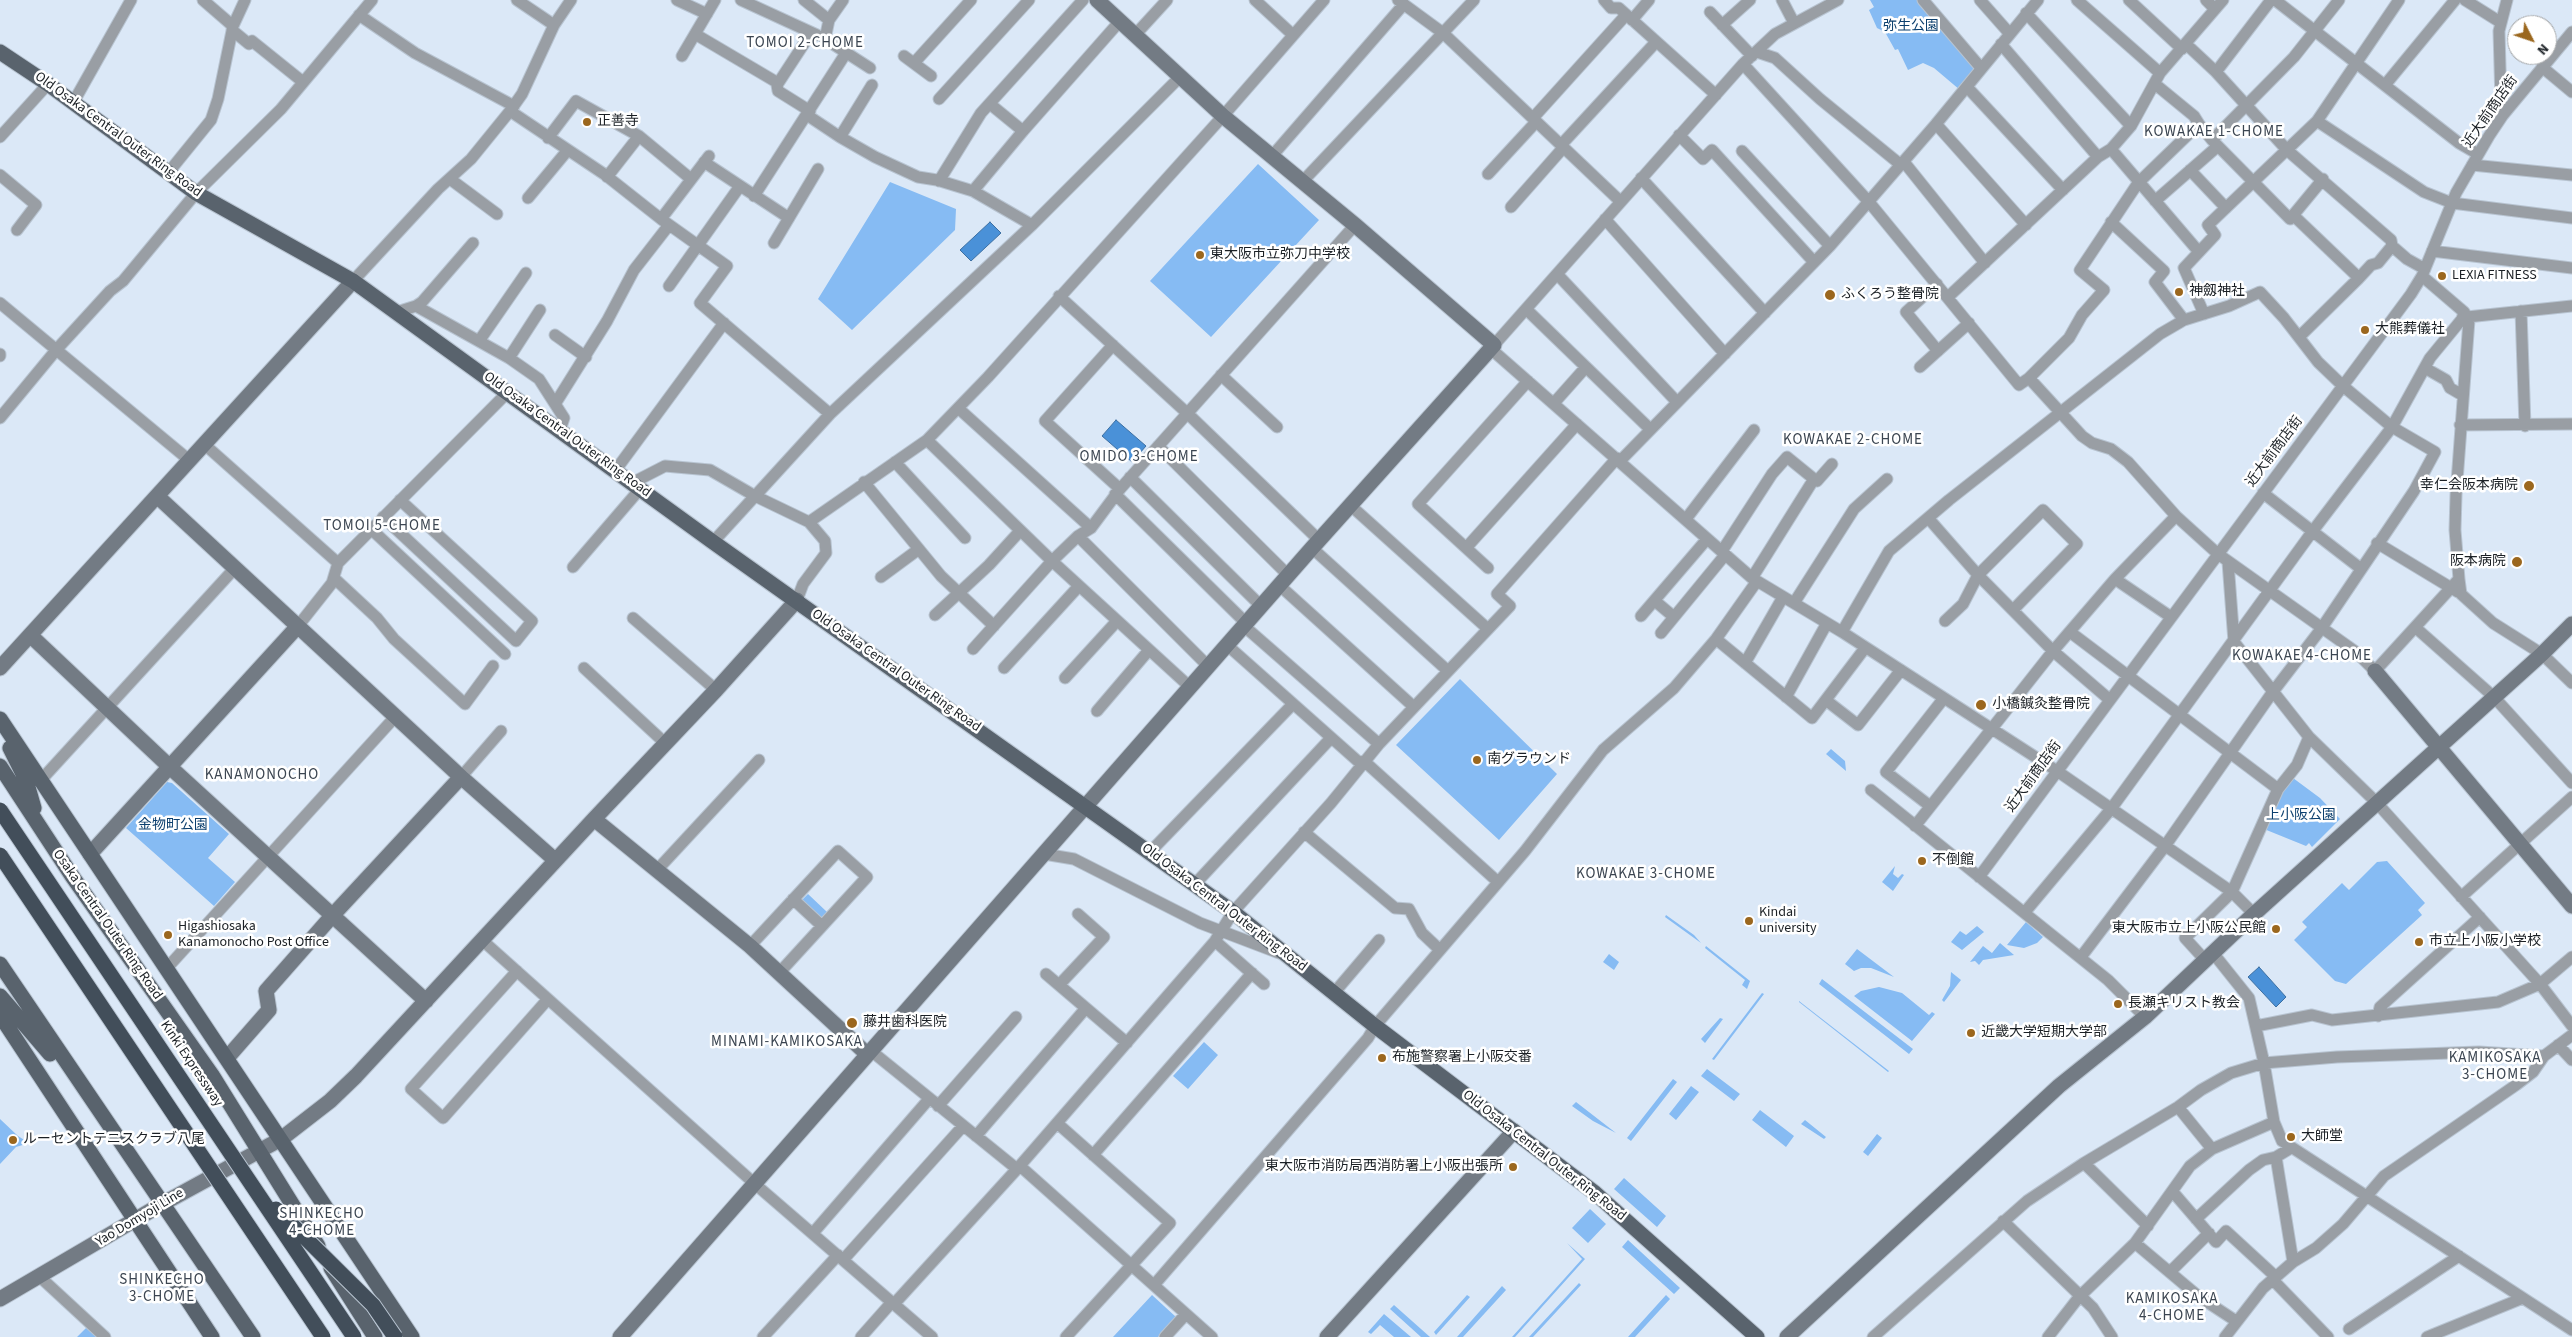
<!DOCTYPE html>
<html>
<head>
<meta charset="utf-8">
<style>
	body { margin:0 }
	#map { position:relative; width:2572px; height:1337px; overflow:hidden; background:#dbe8f7; font-family:"Source Sans 3",sans-serif }
	canvas { display:block }
	.north { position:absolute; left:2507px; top:15px; width:50px; height:50px; box-sizing:border-box; background:#fff; border:1px solid #a4a6a8; border-radius:50%; rotate:131deg; font-size:14px; font-weight:700; line-height:20px; text-align:center; color:#1b2025 }
	.north::after { content:''; display:block; margin:auto; width:18px; height:22px; background:#9b671e; clip-path:polygon(50% 0,100% 100%,50% 72%,0 100%) }
</style>
</head>
<body>
<div id="map">
<canvas width="2572" height="1337"></canvas>
<div class="north">N</div>
</div>
<script>
const c = document.querySelector('canvas').getContext('2d');
c.lineJoin = 'round';
function fill(path, color) { c.fillStyle = color; c.fill(path, 'evenodd'); }
const shape = rows => new Path2D(rows.map(r => 'M' + r).join(''));
function stroke(path, color, width, dash) { c.strokeStyle = color; c.lineWidth = width; c.lineCap = dash ? 'butt' : 'round'; c.setLineDash(dash || []); c.stroke(path); }
function drawText(font, color, halo, rows, align = 'center') {
  c.font = font + ' "Source Sans 3","Noto Sans JP",sans-serif'; c.lineWidth = 5; c.setLineDash([]); c.textBaseline = 'middle'; c.strokeStyle = halo; c.fillStyle = color; for (const [text, x, y, turn = 0] of rows) {
    c.save(); c.translate(x, y); c.rotate((+turn || 0) * Math.PI / 180); c.textAlign = isNaN(turn) ? turn : align; if (halo) c.strokeText(text, 0, 0); c.fillText(text, 0, 0); c.restore();
  }
}
fill(shape([
	[1870,0,1921,0,1978,67,1960,90,1934,68,1923,63,1908,70,1898,49,1895,50,1885,32,1877,28,1869,10,1874,7],
	[1258,164,1319,220,1211,337,1150,281],
	[890,182,956,209,955,230,852,330,818,299],
	[1460,679,1557,774,1499,840,1396,745],
	[1831,749,1845,761,1846,771,1826,754],
	[2293,778,2320,798,2340,819,2312,847,2309,843,2306,846,2264,829,2281,793],
	[167,782,172,783,229,834,208,858,235,882,214,906,126,828],
	[2387,861,2425,903,2418,910,2422,915,2346,984,2335,981,2294,940,2307,927,2302,922,2342,883,2349,890,2377,862],
	[1895,866,1893,874,1898,878,1902,874,1904,875,1893,891,1882,882],
	[808,894,827,912,819,920,800,902],
	[1666,915,1694,935,1701,943,1665,917],
	[2026,922,2043,937,2037,943,2024,948,2007,945],
	[1977,926,1984,932,1962,950,1951,942,1960,931,1966,935],
	[2000,943,2014,955,1983,960,1979,965,1975,961,1970,962,1983,946,1992,953],
	[1706,946,1750,981,1747,989,1742,985,1745,980,1705,948],
	[1857,949,1894,977,1871,968,1861,968,1854,971,1845,964],
	[1609,954,1619,962,1614,970,1603,962],
	[1951,972,1961,980,1944,1002,1942,1000,1950,986],
	[1822,979,1913,1049,1909,1054,1819,984],
	[1879,987,1902,993,1929,1015,1932,1012,1935,1014,1912,1041,1854,996,1861,991],
	[1762,993,1764,994,1714,1060,1712,1059],
	[1799,1001,1889,1071,1888,1072,1799,1002],
	[1720,1018,1723,1019,1705,1043,1701,1039],
	[1204,1042,1218,1055,1188,1089,1173,1076],
	[1707,1069,1740,1094,1734,1101,1701,1076],
	[1673,1079,1677,1082,1631,1141,1627,1138],
	[1691,1086,1699,1092,1676,1120,1669,1114],
	[1576,1102,1616,1133,1593,1121,1572,1106],
	[1760,1110,1794,1136,1786,1147,1752,1120],
	[0,1119,18,1136,29,1143,16,1147,0,1164],
	[1805,1120,1826,1137,1824,1139,1801,1124],
	[1877,1134,1882,1138,1868,1156,1863,1152],
	[1624,1178,1666,1216,1657,1227,1614,1189],
	[1590,1209,1606,1224,1588,1243,1572,1228],
	[1628,1240,1680,1288,1674,1294,1622,1247],
	[1567,1243,1585,1259,1515,1337,1512,1337,1582,1259],
	[1579,1283,1581,1285,1533,1337,1529,1337],
	[1502,1286,1506,1290,1463,1337,1457,1337],
	[1152,1295,1176,1317,1158,1337,1113,1337],
	[1467,1295,1470,1297,1436,1335,1434,1332],
	[1666,1295,1670,1299,1635,1337,1628,1337],
	[1394,1305,1430,1337,1421,1337,1390,1309],
	[1384,1314,1411,1337,1394,1337,1380,1325,1371,1334,1368,1332],
	[87,1327,98,1337,77,1337]
]), '#86bbf3');
const water = shape([
	[990,222,1001,233,971,261,960,250,990,222],
	[1116,420,1146,446,1132,462,1102,436,1116,420],
	[2259,967,2286,997,2276,1007,2248,977,2259,967]
]);
fill(water, '#4a91d8');
stroke(water, '#3c6fa2', 1);
const street = shape([
	[203,0,233,26],
	[517,0,554,25],
	[677,0,707,14],
	[741,0,817,35],
	[804,0,829,20,825,39,870,68],
	[1255,0,1293,35],
	[1398,0,1443,33,1620,201],
	[1604,0,1611,8,1619,8,1716,95],
	[1782,0,1794,23],
	[1923,0,1981,68],
	[1980,0,2010,34],
	[2077,0,2160,73,2223,0],
	[2129,0,2182,49],
	[2206,0,2215,9],
	[2275,0,2459,143,2478,154],
	[2465,0,2500,22],
	[1710,12,1752,56],
	[2026,13,2131,126],
	[359,15,415,53,514,106],
	[829,20,843,0],
	[1632,20,1649,0],
	[1722,25,1750,0],
	[232,30,249,44,252,41,303,82],
	[695,34,778,83],
	[1135,35,1167,0],
	[2001,44,2098,157],
	[2186,44,2216,72,2287,150,2391,240,2392,246,2407,259,2425,269],
	[1757,52,1775,58,1820,99,1901,165],
	[682,56,715,0],
	[904,56,931,76],
	[914,63,971,0],
	[1743,64,1869,202,2019,385,2029,378,2082,436,2092,443,2111,449,2128,462,2176,516,2218,554,2356,652,2375,671,2459,579,2455,530,2456,495,2469,320,2464,312,2422,276],
	[2542,67,2572,92],
	[2216,72,2271,0],
	[2155,84,2194,116,2199,124],
	[872,85,840,137,875,157,918,177,937,180,973,191,1032,225],
	[2385,85,2455,0],
	[1967,87,2063,190],
	[939,99,1029,0],
	[73,103,131,0],
	[990,104,1023,131],
	[510,111,604,174,661,219],
	[810,111,778,91,777,85,811,33],
	[807,115,840,137],
	[2503,115,2501,102,2499,31,2507,0],
	[1533,118,1626,15],
	[2317,121,2424,192,2452,203,2572,218],
	[1936,124,2026,225],
	[1679,135,1703,159,1712,150,1814,262],
	[0,137,48,84],
	[548,138,576,101,639,136,691,179],
	[2212,140,2290,219,2323,179],
	[1561,145,1656,42],
	[2111,149,2199,252],
	[1742,151,1830,246],
	[709,156,661,219,727,266,700,303,830,414],
	[1272,156,1404,4],
	[704,162,789,218],
	[1904,162,1985,263],
	[2472,165,2572,175],
	[2190,170,2226,208],
	[168,173,211,120,218,99,233,26,245,0],
	[1488,174,1536,122],
	[0,175,36,205,17,230],
	[607,177,639,136],
	[1641,178,1765,313],
	[450,179,497,214],
	[939,181,981,113,1083,0],
	[1303,181,1474,0],
	[973,191,1023,131,1120,21],
	[754,196,846,53],
	[528,198,567,151],
	[2155,201,2218,146],
	[1511,207,1563,148],
	[2293,215,2359,278,2371,265,2378,263,2392,246],
	[1605,219,1725,354],
	[2111,222,2164,271,2155,282,2184,320],
	[774,243,818,169],
	[2432,251,2572,268],
	[1557,274,1677,402],
	[353,281,438,189,471,159,510,111,522,94,554,25,571,0],
	[1937,284,1906,312,1938,351],
	[669,286,740,186],
	[1059,296,1187,413,1319,540],
	[1948,297,2098,157,2111,149,2131,126,2160,73],
	[0,303,189,460],
	[416,306,509,358,539,379,564,418,560,430],
	[1526,309,1650,429],
	[2521,311,2525,426],
	[397,312,416,306,422,302,473,243],
	[2204,314,2184,268,2215,235,2208,225,2317,121,2399,0],
	[2467,317,2572,306],
	[555,335,586,357],
	[2299,337,2359,278],
	[479,341,526,273],
	[1113,345,1045,421,1120,489],
	[1494,345,1743,64,1775,34,1838,0],
	[1491,349,1752,578,1842,632,2057,771,2232,892,2254,914],
	[0,354,0,356],
	[509,358,540,310],
	[1920,367,1969,323],
	[2425,368,2446,380,2450,388,2462,395],
	[1221,375,1277,427],
	[2029,378,2069,338,2082,315,2104,290,2080,270,2138,183,2199,124,2212,140,2294,57,2339,0],
	[1554,403,1586,367],
	[555,404,607,321,634,270,669,225],
	[958,408,1091,528],
	[0,418,57,349,110,291,123,281,196,193,281,109,372,0],
	[2460,425,2572,424],
	[204,444,338,563],
	[1158,446,1288,575],
	[1620,461,1830,246,1936,124,2038,0],
	[895,462,965,538],
	[615,471,724,323],
	[1130,477,1261,606],
	[864,482,941,576,994,626],
	[632,483,665,466,710,470,755,496,809,522,825,541,826,553,803,584,797,600],
	[2263,493,2360,568],
	[1115,494,1246,623],
	[1350,505,1488,629],
	[383,517,516,641,532,621,400,500],
	[1686,519,1754,430],
	[1929,519,1978,575,2053,651,2110,700],
	[809,522,927,440],
	[371,529,505,654],
	[1078,536,1208,666],
	[713,542,830,414,1032,225,1181,76],
	[2377,543,2458,592],
	[1312,548,1448,671],
	[1466,548,1577,424],
	[1722,551,1772,474,1787,457,1814,479],
	[2228,562,2234,642,2309,737],
	[573,567,640,489],
	[1488,568,1418,504,1528,381],
	[881,577,919,549],
	[334,578,377,618,394,639,465,704,493,666],
	[1752,578,1814,479,1817,481,1832,464],
	[2115,579,2171,617],
	[2459,579,2461,594,2493,623,2542,654,2572,683],
	[1279,585,1414,707],
	[1655,601,1674,617],
	[1794,603,1854,509,1887,479],
	[935,615,989,565,1020,531],
	[1641,616,1707,539],
	[633,618,716,690],
	[1945,621,1963,604,1978,575,2043,510,2077,544,2013,610],
	[298,626,332,583,338,563,508,392],
	[1244,626,1379,744],
	[2416,628,2494,697,2572,783],
	[1842,632,1889,551,1949,500,2160,334,2184,320,2229,306,2260,292,2284,318,2318,362,2343,386,2392,427,2435,452,2414,491,2321,629,2272,693,2165,846,2081,957],
	[2070,632,2278,789,2297,765,2309,737,2376,802,2540,984,2572,1026],
	[1661,633,1725,555],
	[1716,639,1812,718,1865,648],
	[1227,645,1361,764],
	[973,649,1052,561,1078,536,1091,528,1120,489,1355,225],
	[1745,663,1783,597],
	[584,668,665,743],
	[1004,668,1079,586],
	[1065,678,1117,621],
	[1190,687,1052,561,927,440,988,377,1223,116,1324,0],
	[1786,697,1827,623],
	[1827,701,1858,725,1901,670],
	[1097,711,1149,650],
	[1364,761,1498,882],
	[461,777,501,731],
	[41,780,235,568],
	[1871,790,2108,980,2145,1017],
	[1930,806,1886,772,1944,698],
	[1915,826,2053,651,2115,579,2176,516],
	[1304,832,1395,908,1409,909,1422,933,1440,950],
	[1150,852,1292,705],
	[1044,854,1074,859,1200,923,1279,953],
	[657,870,759,760],
	[1979,877,2411,294,2422,276,2456,193,2489,136,2503,115,2572,32],
	[1195,884,1331,738],
	[2461,897,2572,797],
	[793,899,822,926],
	[2025,912,2111,809,2312,532,2392,427,2430,358,2462,319,2464,312],
	[482,940,755,1184,932,1337],
	[1215,941,1264,984],
	[750,946,838,851,867,877,780,972],
	[2213,953,2249,998,2264,1063,2274,1122,2282,1141,2572,1330],
	[2205,960,2185,938,2232,892,2278,789],
	[167,968,395,717],
	[517,971,411,1089,443,1118,548,999],
	[1046,974,1127,1043],
	[1059,985,1104,937,1078,914],
	[1334,993,1379,940],
	[2378,1016,2380,1007,2480,917],
	[2256,1026,2312,1015,2332,1020,2498,1002,2540,984,2572,957],
	[2558,1045,2572,1060],
	[870,1050,1017,1169],
	[938,1106,1016,1017],
	[2178,1107,2212,1149],
	[1057,1123,1170,1223,1066,1337],
	[976,1136,1086,1008],
	[2291,1148,2276,1157,2293,1262],
	[1093,1155,1252,973],
	[2084,1163,2148,1226],
	[1020,1166,1212,1337],
	[2173,1192,2216,1242,2226,1231,2276,1277],
	[2196,1219,2249,1170,2263,1160,2276,1157],
	[2003,1221,2093,1308,2112,1337],
	[813,1233,929,1099],
	[2135,1243,2198,1296,2236,1321],
	[843,1260,963,1126],
	[2170,1272,2209,1233],
	[40,1277,105,1337],
	[2273,1280,2328,1337],
	[1154,1285,1368,1038,1375,1026,1525,851,1603,750,1674,688,1716,639,1757,581],
	[894,1304,1017,1169,1215,941,1233,912,1331,803,1379,744,1510,606,1497,594,1617,458],
	[2349,1329,2459,1256],
	[763,1337,838,1255],
	[861,1337,892,1302],
	[1165,1337,1186,1314],
	[1873,1337,2027,1201,2084,1163,2178,1107,2201,1090,2231,1073,2264,1063,2337,1057,2479,1052,2544,1056],
	[2048,1337,2079,1297,2135,1243,2190,1166,2212,1149,2274,1122],
	[2225,1337,2263,1288,2293,1262,2316,1248,2343,1224,2384,1176,2516,1085,2533,1072,2544,1056,2572,1035],
	[2427,1337,2523,1298]
]);
const secondary = shape([
	[157,496,461,777,555,860],
	[30,635,171,768,426,1001],
	[0,668,353,281],
	[2375,671,2572,906],
	[594,819,750,946,867,1054],
	[90,854,298,626],
	[227,1058,269,1010,266,991,332,916,461,777],
	[0,1299,162,1204,281,1139,330,1101,356,1076,594,819,716,690,797,600],
	[620,1337,1312,548,1494,345,1355,225,1223,116,1097,0],
	[1327,1337,1514,1131],
	[1787,1337,2059,1086,2145,1017,2254,914,2542,654,2572,624]
]);
const primary = shape([
	[0,52,48,84,196,193,353,281,713,542,1233,912,1375,1026,1595,1193,1757,1337],
	[0,719,412,1337],
	[10,748,26,780,34,808],
	[0,766,72,876,212,1075,318,1246],
	[0,964,253,1337],
	[0,996,50,1054],
	[0,1015,212,1337],
	[331,1268,375,1337]
]);
stroke(street, '#b8c4d1', 13);
stroke(secondary, '#b8c4d1', 17);
stroke(primary, '#b8c4d1', 17);
stroke(street, '#999ea4', 11);
stroke(secondary, '#737b84', 15);
stroke(primary, '#59636d', 15);
const highwayBridge = shape([
	[0,810,354,1337],
	[0,855,323,1337],
	[276,1209,373,1305,395,1337]
]);
stroke(highwayBridge, '#b8c4d1', 17, []);
stroke(highwayBridge, '#424e5a', 15);
for (const [x, y, r, color] of [
	[587,122,5,"#9b671e"],
	[1200,255,5,"#9b671e"],
	[2442,276,5,"#9b671e"],
	[2179,292,5,"#9b671e"],
	[1830,295,6,"#9b671e"],
	[2365,330,5,"#9b671e"],
	[2529,486,6,"#9b671e"],
	[2517,562,6,"#9b671e"],
	[1981,705,6,"#9b671e"],
	[1477,760,5,"#9b671e"],
	[1922,861,5,"#9b671e"],
	[1749,921,5,"#9b671e"],
	[2276,929,5,"#9b671e"],
	[168,935,5,"#9b671e"],
	[2419,942,5,"#9b671e"],
	[2118,1004,5,"#9b671e"],
	[852,1023,6,"#9b671e"],
	[1971,1033,5,"#9b671e"],
	[1382,1058,5,"#9b671e"],
	[2291,1137,5,"#9b671e"],
	[13,1140,5,"#9b671e"],
	[1513,1167,5,"#9b671e"]
]) { const dot = new Path2D(); dot.arc(x, y, r, 0, 2 * Math.PI); c.fillStyle = color; c.fill(dot); stroke(dot, '#fff', 2); }
drawText('14px', '#0b3f6e', '#fff', [
	["弥生公園",1911,27],
	["上小阪公園",2301,816],
	["金物町公園",173,826]
]);
drawText('14px', '#1b2025', '#fff', [
	["近大前商店街",2491,112,-55],
	["Old Osaka Central Outer Ring Road",118,135,36],
	["Old Osaka Central Outer Ring Road",567,435,36],
	["近大前商店街",2275,452,-53],
	["Old Osaka Central Outer Ring Road",896,671,35],
	["近大前商店街",2034,777,-54],
	["Old Osaka Central Outer Ring Road",1224,908,37],
	["Osaka Central Outer Ring Road",107,925,55],
	["Kinki Expressway",191,1064,56],
	["Old Osaka Central Outer Ring Road",1544,1156,38],
	["Yao Domyoji Line",140,1218,-31]
]);
drawText('14px', '#1b2025', '#fff', [
	["正善寺",597,122],
	["東大阪市立弥刀中学校",1210,255],
	["LEXIA FITNESS",2452,276],
	["神劔神社",2189,292],
	["ふくろう整骨院",1841,295],
	["大熊葬儀社",2375,330],
	["幸仁会阪本病院",2518,486,"right"],
	["阪本病院",2506,562,"right"],
	["小橋鍼灸整骨院",1992,705],
	["南グラウンド",1487,760],
	["不倒館",1932,861],
	["Kindai",1759,913],
	["university",1759,929],
	["Higashiosaka",178,927],
	["Kanamonocho Post Office",178,943],
	["東大阪市立上小阪公民館",2266,929,"right"],
	["市立上小阪小学校",2429,942],
	["長瀬キリスト教会",2128,1004],
	["藤井歯科医院",863,1023],
	["近畿大学短期大学部",1981,1033],
	["布施警察署上小阪交番",1392,1058],
	["大師堂",2301,1137],
	["ルーセントテニスクラブ八尾",23,1140],
	["東大阪市消防局西消防署上小阪出張所",1503,1167,"right"]
], 'left');
c.letterSpacing = '1px';
drawText('15px', '#3b4551', '#fff', [
	["TOMOI 2-CHOME",805,44],
	["KOWAKAE 1-CHOME",2214,133],
	["KOWAKAE 2-CHOME",1853,441],
	["OMIDO 3-CHOME",1139,458],
	["TOMOI 5-CHOME",382,527],
	["KOWAKAE 4-CHOME",2302,657],
	["KANAMONOCHO",262,776],
	["KOWAKAE 3-CHOME",1646,875],
	["MINAMI-KAMIKOSAKA",787,1043],
	["KAMIKOSAKA",2495,1059],
	["3-CHOME",2495,1076],
	["SHINKECHO",322,1215],
	["4-CHOME",322,1232],
	["SHINKECHO",162,1281],
	["3-CHOME",162,1298],
	["KAMIKOSAKA",2172,1300],
	["4-CHOME",2172,1317]
]);
c.letterSpacing = '0px';
</script>
</body>
</html>
